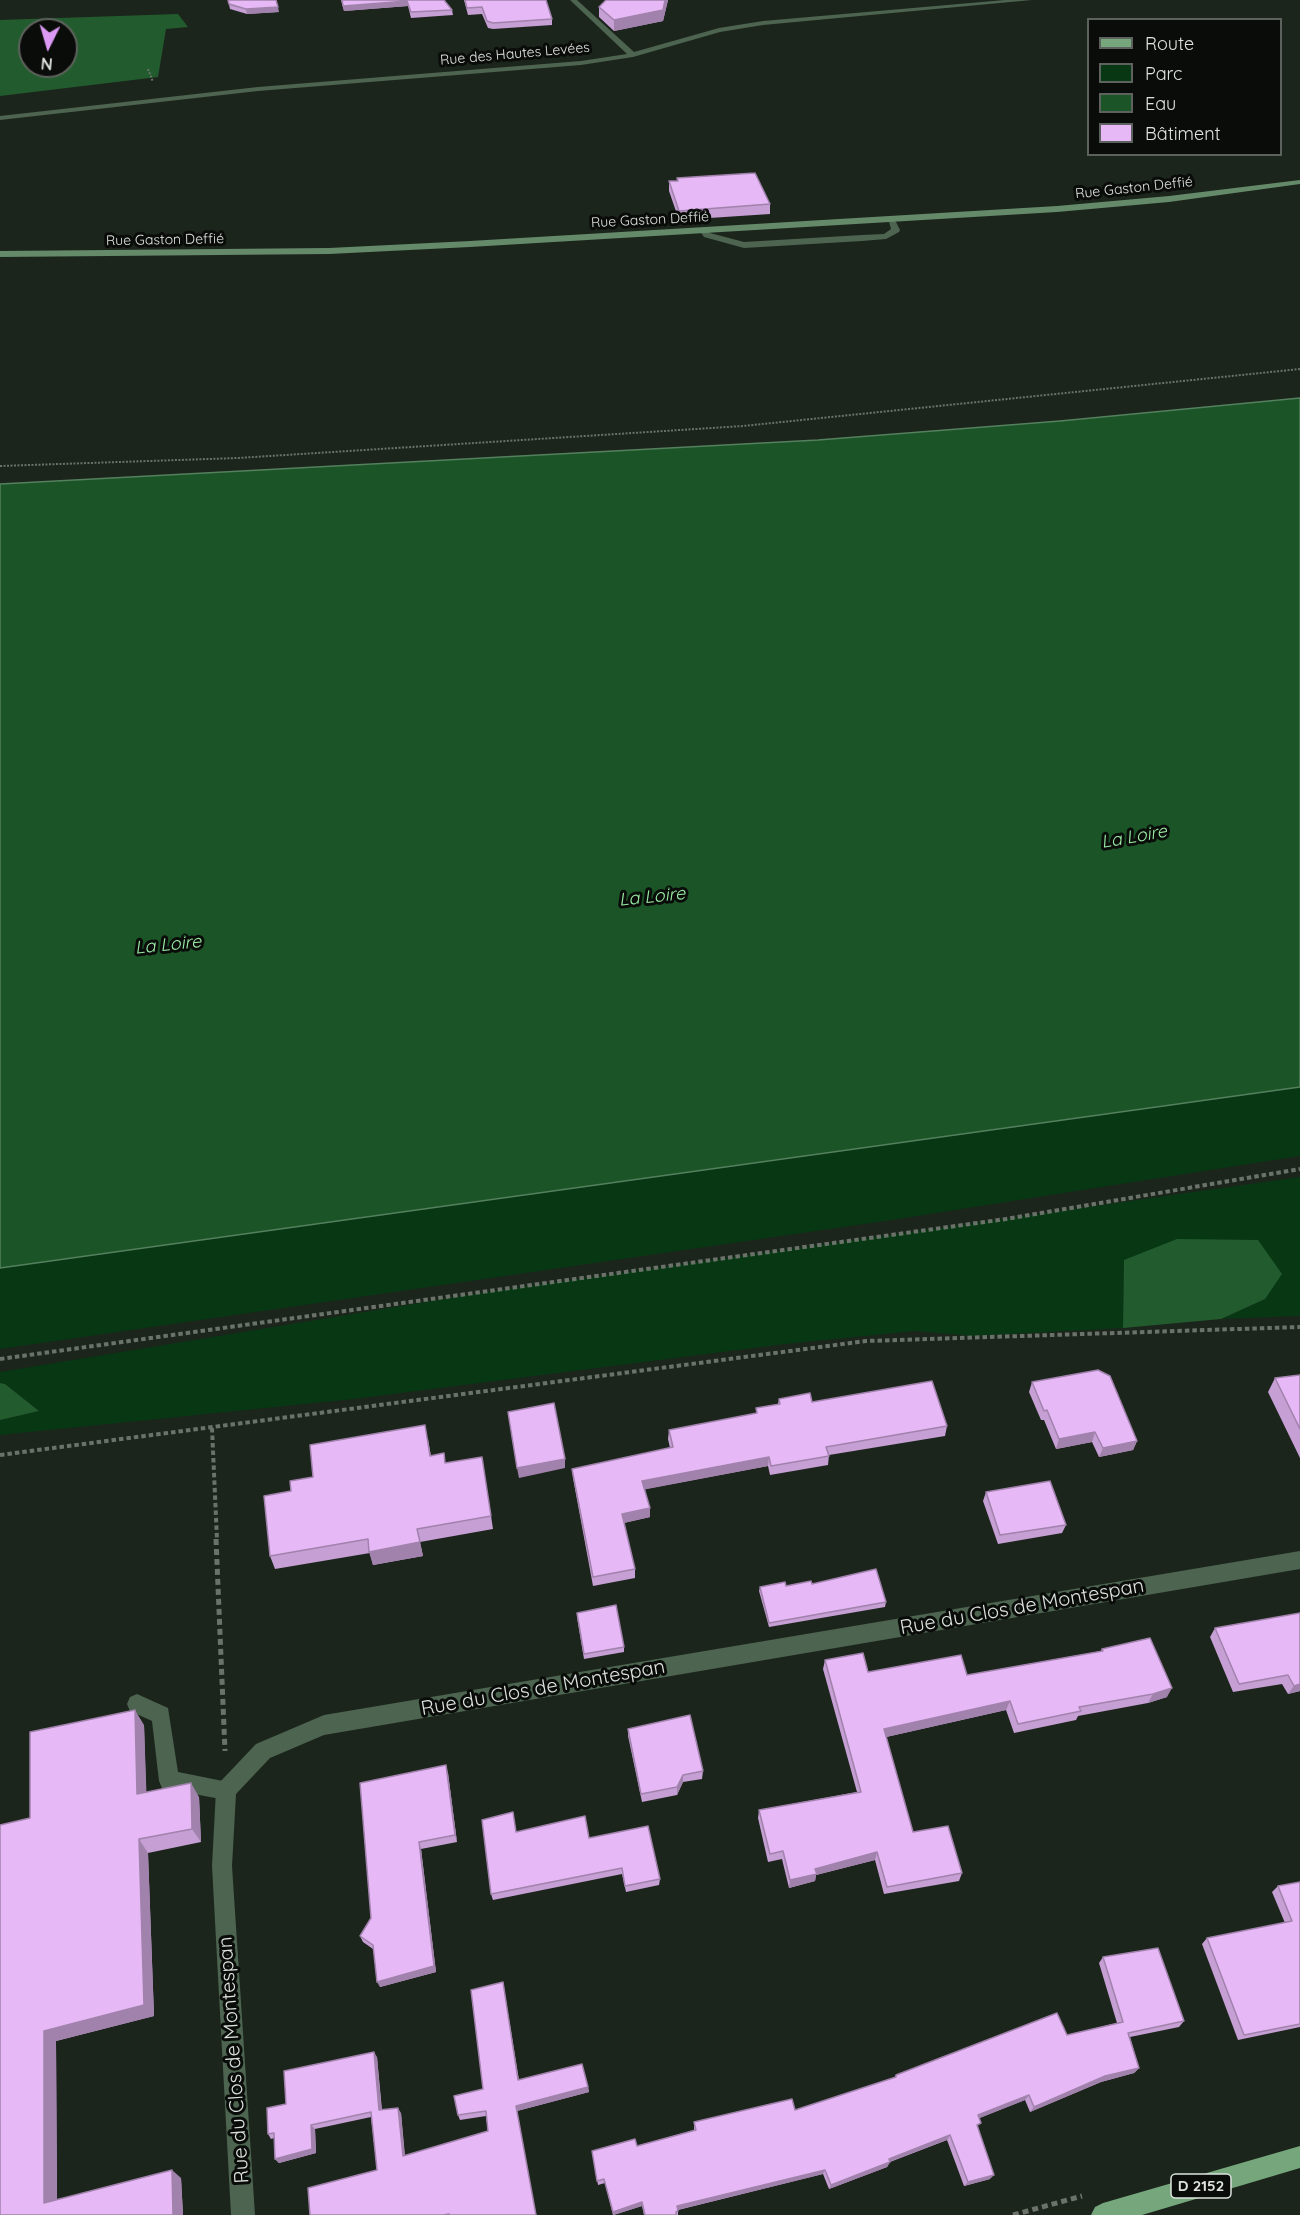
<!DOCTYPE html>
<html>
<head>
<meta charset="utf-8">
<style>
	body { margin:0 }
	#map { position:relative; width:1300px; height:2215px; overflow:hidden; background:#1c251c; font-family:Quicksand,sans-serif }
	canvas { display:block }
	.legend { position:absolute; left:1087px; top:18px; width:195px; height:138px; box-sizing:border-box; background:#090c09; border:2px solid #5e625e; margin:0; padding:8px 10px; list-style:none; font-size:18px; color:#dde3de }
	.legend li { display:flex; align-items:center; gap:12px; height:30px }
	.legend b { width:30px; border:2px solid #5e625e }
	.north { position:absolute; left:18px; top:18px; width:60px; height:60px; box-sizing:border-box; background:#090c09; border:2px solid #5e625e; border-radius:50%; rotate:185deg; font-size:16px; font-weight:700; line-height:24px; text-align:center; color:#dde3de }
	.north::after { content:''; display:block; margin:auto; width:21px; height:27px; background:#dc99f4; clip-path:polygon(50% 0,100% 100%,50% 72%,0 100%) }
</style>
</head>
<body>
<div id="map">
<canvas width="1300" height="2215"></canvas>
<ul class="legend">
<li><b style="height:8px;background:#76a77c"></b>Route</li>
<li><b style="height:16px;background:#083714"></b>Parc</li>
<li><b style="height:16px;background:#1b5527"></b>Eau</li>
<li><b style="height:16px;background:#e6b9f6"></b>Bâtiment</li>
</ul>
<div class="north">N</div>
</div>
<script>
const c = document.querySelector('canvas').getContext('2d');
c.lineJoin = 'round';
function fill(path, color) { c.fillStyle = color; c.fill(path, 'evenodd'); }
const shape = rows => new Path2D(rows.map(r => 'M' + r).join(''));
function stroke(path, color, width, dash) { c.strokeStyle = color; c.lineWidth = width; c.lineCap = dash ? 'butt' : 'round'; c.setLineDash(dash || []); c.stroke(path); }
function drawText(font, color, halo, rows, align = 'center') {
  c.font = font + ' Quicksand,sans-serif'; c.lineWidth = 6; c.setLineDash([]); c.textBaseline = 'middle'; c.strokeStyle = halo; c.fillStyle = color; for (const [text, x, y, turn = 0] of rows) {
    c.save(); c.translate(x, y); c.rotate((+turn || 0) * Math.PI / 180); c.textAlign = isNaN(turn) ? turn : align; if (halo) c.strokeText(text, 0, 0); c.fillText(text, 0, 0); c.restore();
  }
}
fill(shape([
	[1300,1087,1300,1156,885,1221,0,1349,0,1268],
	[1300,1177,1300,1316,1221,1319,1265,1299,1124,1260,1123,1328,974,1336,915,1331,785,1344,354,1399,0,1435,0,1420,39,1411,5,1384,0,1383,0,1372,492,1291]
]), '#083714');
fill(shape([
	[178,14,188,27,166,29,158,77,0,96,0,20],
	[30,30,66,30,66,66,30,66],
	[1177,1239,1258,1240,1282,1274,1265,1299,1221,1319,1123,1328,1124,1260],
	[0,1383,5,1384,39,1411,0,1420]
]), '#225c2e');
const water = shape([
	[1300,398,1300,1087,0,1268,0,484,818,440,1060,421,1300,398]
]);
fill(water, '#1b5527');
stroke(water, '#55805e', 1.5);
stroke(shape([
	[148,69,153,82],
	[0,466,238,458,743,426,1300,369]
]), '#6a726a', 2, [2, 1.5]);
stroke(shape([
	[0,1359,1006,1219,1300,1169],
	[212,1428,217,1540],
	[0,1455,866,1341,1300,1327]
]), '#6a726a', 4, [4.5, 3]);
stroke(shape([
	[216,1539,225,1751],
	[1013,2215,1082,2196]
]), '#6a726a', 5, [6, 4]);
fill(shape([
	[888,218,894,218,900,230,899,232,886,239,862,241,744,248,704,237,700,231,707,229,710,233,744,242,862,235,884,234,891,229,888,218],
	[137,1694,168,1708,178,1772,233,1783,236,1790,233,1797,226,1800,162,1788,159,1781,152,1721,130,1711,127,1704,130,1697,137,1694]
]), '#4d6450');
fill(shape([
	[570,0,577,0,634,52,719,28,763,21,1005,0,1032,0,763,25,720,32,633,57,581,65,258,91,0,120,0,116,258,87,581,61,627,54,570,0],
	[1300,1551,1300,1569,324,1735,270,1758,236,1794,232,1866,255,2215,231,2215,212,1866,216,1790,219,1783,256,1744,324,1715,1300,1551]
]), '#4d6450');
fill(shape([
	[1300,180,1300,184,1169,202,1057,212,470,247,329,254,0,257,0,251,329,248,470,241,1057,206,1169,196,1300,180]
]), '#648a69');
fill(shape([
	[1300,2146,1300,2168,1142,2215,1091,2215,1095,2207,1103,2203,1300,2146]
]), '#76a77c');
fill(shape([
	[228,0,279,12,247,14,230,9],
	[341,0,444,0,452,10,453,15,411,18,408,6,344,11],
	[464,0,546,0,552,19,552,25,493,29,488,28,482,14,468,15],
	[606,0,668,0,663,21,614,31,599,17,599,7],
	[677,178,770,204,770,214,679,220,669,191,669,181,677,181],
	[1300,1375,1300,1458,1268,1392,1275,1378],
	[1032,1382,1137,1441,1133,1450,1099,1457,1092,1442,1056,1449,1044,1420,1041,1420,1029,1392],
	[779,1399,812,1402,947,1426,945,1436,829,1455,828,1465,770,1475,768,1466,645,1489,650,1517,624,1523,635,1569,635,1578,593,1586,573,1478,572,1469,670,1448,668,1439,669,1430,756,1414,756,1408,778,1404],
	[428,1439,431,1456,446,1463,482,1457,493,1529,420,1542,423,1556,373,1565,370,1553,275,1569,270,1556,291,1491,313,1477],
	[986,1492,1066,1525,1062,1533,998,1544,983,1501],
	[812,1584,886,1602,885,1607,769,1627,759,1591,760,1587],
	[1300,1613,1300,1691,1288,1694,1282,1684,1233,1692,1210,1637,1215,1628],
	[577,1617,624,1647,624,1652,584,1659],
	[1102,1649,1167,1697,1148,1703,1078,1716,1076,1720,1014,1733,1006,1710,886,1737,913,1832,962,1873,959,1881,884,1894,875,1860,816,1875,815,1881,789,1888,782,1859,768,1862,758,1818,759,1810,857,1792,823,1669,825,1660,868,1672,967,1675,1101,1651],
	[144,1725,146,1792,199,1797,201,1842,148,1853,154,2016,56,2041,57,2199,181,2178,183,2215,0,2215,30,1818],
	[628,1729,703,1771,702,1779,683,1782,677,1795,642,1802,628,1736],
	[448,1773,457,1842,421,1849,436,1972,380,1987,373,1949,363,1942,360,1936,371,1918],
	[516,1832,589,1838,660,1879,659,1885,626,1892,622,1874,493,1900,491,1894],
	[1300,1882,1300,2027,1238,2040,1202,1944,1207,1938,1285,1923,1272,1892,1278,1886],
	[1103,1957,1184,2021,1179,2027,1130,2037,1139,2068,1134,2073,1101,2082,1030,2112,1025,2100,979,2118,978,2127,990,2179,964,2186,947,2140,890,2162,887,2167,829,2189,823,2174,678,2210,678,2215,644,2215,642,2206,613,2215,605,2183,598,2185,592,2151,637,2146,694,2130,694,2122,795,2110,894,2078,896,2075,1117,2023,1099,1963],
	[504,1988,519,2080,588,2087,589,2092,517,2111,536,2215,377,2170,371,2117,315,2129,316,2153,279,2163,275,2159,274,2138,271,2139,268,2134,286,2104,377,2057,382,2110,401,2113,405,2156,488,2131,486,2116,460,2120,458,2115,483,2089]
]), '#c69fd4');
fill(shape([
	[665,0,668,0,663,21,614,31,614,20],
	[407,1,408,6,344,11,343,6],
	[278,7,279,12,247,14,246,9],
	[1095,1432,1092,1442,1056,1449,1059,1439],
	[1137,1441,1133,1450,1099,1457,1103,1448],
	[769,1457,768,1466,642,1490,642,1481],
	[565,1459,565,1468,519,1478,517,1468],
	[650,1508,650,1517,623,1523,622,1514],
	[417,1529,423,1556,373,1565,369,1552],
	[1300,1684,1300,1691,1288,1694,1294,1686],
	[1172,1688,1167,1697,1148,1703,1153,1694],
	[1010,1701,1006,1710,882,1738,884,1729],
	[135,1710,144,1725,147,1808,137,1794],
	[446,1765,448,1773,457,1842,455,1835],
	[683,1775,683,1782,677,1795,677,1787],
	[191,1783,199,1797,201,1842,192,1829],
	[139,1839,148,1853,154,2016,56,2041,57,2210,44,2203,44,2031],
	[419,1842,421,1849,436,1972,380,1987,377,1982],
	[877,1852,875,1860,816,1875,815,1881,789,1888,790,1880,815,1869],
	[374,2052,377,2057,382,2115,379,2110],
	[1139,2068,1134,2073,1101,2082,1030,2112,1034,2107,1105,2076],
	[588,2087,589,2092,517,2111,536,2215,516,2106],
	[1029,2095,1025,2100,975,2120,978,2115],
	[398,2108,401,2113,405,2160,403,2156],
	[311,2125,315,2129,316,2153,279,2163,275,2159],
	[950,2135,947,2140,886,2163,889,2159],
	[890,2162,887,2167,829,2189,831,2185],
	[172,2170,181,2178,183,2215,173,2215],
	[825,2170,823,2174,677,2210,677,2206],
	[994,2175,990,2179,964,2186,968,2182],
	[642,2202,642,2206,614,2215,613,2212]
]), '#a182ac');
const building = shape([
	[228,0,276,0,278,7,246,9,229,4,228,0],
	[342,0,444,0,452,10,411,12,407,1,343,6,342,0],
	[465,0,546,0,552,19,493,23,487,21,482,7,467,8,465,0],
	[606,0,665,0,663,10,614,20,599,7,606,0],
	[755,173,770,204,679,211,669,181,678,181,677,178,755,173],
	[1098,1370,1110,1376,1137,1441,1103,1448,1095,1432,1059,1439,1047,1410,1044,1411,1032,1382,1098,1370],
	[1300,1375,1300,1429,1275,1378,1300,1375],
	[932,1381,947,1426,826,1447,829,1456,771,1466,769,1457,642,1481,650,1508,622,1514,635,1569,593,1577,572,1469,673,1447,669,1430,757,1413,756,1408,780,1404,779,1399,810,1393,812,1402,932,1381],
	[554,1403,565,1459,517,1468,508,1412,554,1403],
	[425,1425,430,1456,444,1453,445,1463,482,1457,491,1516,417,1529,420,1542,369,1552,368,1539,270,1556,264,1496,291,1491,290,1481,313,1477,310,1445,425,1425],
	[1050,1481,1066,1525,1000,1535,986,1492,1050,1481],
	[876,1569,886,1602,769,1623,760,1587,785,1582,786,1586,811,1581,812,1584,876,1569],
	[616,1605,624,1647,584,1654,577,1613,616,1605],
	[1300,1613,1300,1684,1294,1686,1288,1675,1239,1684,1215,1628,1300,1613],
	[1150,1638,1172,1688,1153,1694,1079,1707,1081,1711,1018,1724,1010,1701,884,1729,913,1832,948,1826,962,1873,887,1887,877,1852,815,1869,817,1874,790,1880,783,1851,770,1854,759,1810,861,1792,825,1660,863,1653,868,1672,961,1655,967,1675,1103,1651,1102,1649,1150,1638],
	[135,1710,137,1794,191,1783,192,1829,139,1839,144,2005,44,2031,44,2203,172,2170,173,2215,0,2215,0,1825,30,1818,30,1732,135,1710],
	[690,1715,703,1771,683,1775,677,1787,641,1794,628,1729,690,1715],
	[446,1765,455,1835,419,1842,434,1966,377,1982,373,1945,360,1936,371,1918,360,1783,446,1765],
	[513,1812,516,1832,585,1816,589,1838,648,1826,660,1879,625,1886,622,1868,491,1894,482,1820,513,1812],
	[1300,1882,1300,2024,1244,2035,1207,1938,1292,1921,1278,1886,1300,1882],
	[1158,1948,1184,2021,1128,2033,1139,2068,1105,2076,1034,2107,1029,2095,978,2115,981,2123,977,2125,994,2175,968,2182,950,2135,889,2159,890,2162,831,2185,825,2170,677,2206,678,2211,676,2212,676,2215,645,2215,642,2202,613,2212,604,2179,597,2181,592,2151,635,2139,637,2146,696,2130,694,2122,792,2099,795,2110,896,2077,896,2075,1057,2013,1067,2035,1123,2022,1103,1957,1158,1948],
	[503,1982,518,2080,582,2064,588,2087,516,2106,536,2215,449,2215,449,2214,443,2215,310,2215,308,2188,377,2170,371,2112,311,2125,312,2149,275,2159,274,2133,268,2134,267,2108,286,2104,284,2071,374,2052,379,2110,398,2108,403,2156,488,2131,486,2111,458,2115,454,2096,483,2089,471,1990,503,1982]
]);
fill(building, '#e6b9f6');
stroke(building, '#a182ac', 1.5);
drawText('14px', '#dde3de', '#090c09', [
	["Rue des Hautes Levées",515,54,-5],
	["Rue Gaston Deffié",1134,188,-6],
	["Rue Gaston Deffié",650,220,-3],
	["Rue Gaston Deffié",165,240,-1]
]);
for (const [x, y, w] of [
	[1201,2186,60]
]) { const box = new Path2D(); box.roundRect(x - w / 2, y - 12, w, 24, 4.5); c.fillStyle = '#090c09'; c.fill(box); stroke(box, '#dde3de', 1.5); }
drawText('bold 15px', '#dde3de', null, [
	["D 2152",1201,2186]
]);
drawText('italic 18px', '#9ceea7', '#090c09', [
	["La Loire",1134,837,-10],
	["La Loire",652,897,-6],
	["La Loire",168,945,-6]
]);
drawText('20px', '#dde3de', '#090c09', [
	["Rue du Clos de Montespan",1022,1607,-10],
	["Rue du Clos de Montespan",543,1688,-10],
	["Rue du Clos de Montespan",234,2060,-94]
]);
</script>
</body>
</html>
